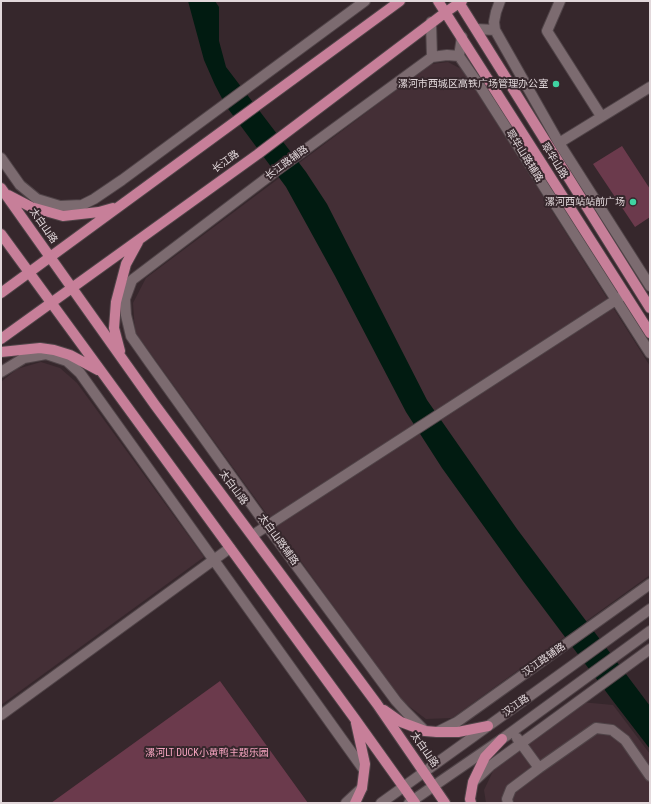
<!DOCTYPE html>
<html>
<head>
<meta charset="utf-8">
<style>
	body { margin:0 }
	#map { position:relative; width:651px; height:804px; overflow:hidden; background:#36272c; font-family:"Roboto Condensed",sans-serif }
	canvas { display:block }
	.frame { position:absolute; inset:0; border:2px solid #e2d8db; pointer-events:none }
</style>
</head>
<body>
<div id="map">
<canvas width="651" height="804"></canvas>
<div class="frame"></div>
</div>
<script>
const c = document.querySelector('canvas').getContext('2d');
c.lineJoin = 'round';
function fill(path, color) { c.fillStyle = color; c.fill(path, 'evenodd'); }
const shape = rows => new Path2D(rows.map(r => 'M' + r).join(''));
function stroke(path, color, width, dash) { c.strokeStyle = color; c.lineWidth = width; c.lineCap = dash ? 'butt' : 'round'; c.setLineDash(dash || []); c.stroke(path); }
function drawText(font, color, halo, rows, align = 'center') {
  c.font = font + ' "Roboto Condensed","Noto Sans SC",sans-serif'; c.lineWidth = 4; c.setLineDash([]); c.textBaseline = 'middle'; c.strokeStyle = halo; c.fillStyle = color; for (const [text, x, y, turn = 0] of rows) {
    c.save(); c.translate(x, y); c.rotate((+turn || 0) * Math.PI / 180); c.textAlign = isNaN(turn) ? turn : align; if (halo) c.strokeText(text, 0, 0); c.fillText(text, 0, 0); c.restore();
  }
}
fill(shape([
	[448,62,463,70,650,366,650,575,452,718,426,719,402,701,135,332,133,303,146,278,431,64],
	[41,362,60,368,77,383,204,557,1,705,1,382,17,369],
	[581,702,613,705,650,754,650,803,486,803,484,790,495,767]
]), '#442f36');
fill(shape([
	[622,146,650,189,650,217,635,227,593,164],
	[220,681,308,803,51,803]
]), '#6b3a4c');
fill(shape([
	[188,1,215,1,219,7,219,41,226,67,306,172,327,204,427,400,517,529,650,706,650,749,613,701,523,581,442,468,406,412,335,276,286,187,226,106,215,85,204,60]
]), '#011b11');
const minor = shape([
	[560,1,547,31,601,116],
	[476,29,495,30,559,143,650,286],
	[495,30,494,22,496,12,500,1],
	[462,37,459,56,479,85,650,353],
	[432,57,447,55,459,56],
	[559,143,650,87],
	[1,158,20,185,37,199,60,206,82,205,94,199,122,180,365,1],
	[1,372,24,358,46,354,67,361,80,373,364,770],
	[253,535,625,294],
	[1,715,230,548],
	[425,731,406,712,396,701,267,526,150,363,131,336,126,315,125,299,132,280,272,174,432,57,431,22],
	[437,732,457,722,650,584],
	[517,738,539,768],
	[474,781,490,766,650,649],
	[346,803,362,788],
	[381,803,573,665,650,609],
	[409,803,502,739,650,631],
	[508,803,507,799,511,789,539,768,596,728,612,730,625,740,650,776]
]);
const major = shape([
	[438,1,650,333],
	[458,1,650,308],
	[1,188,155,405,377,704,445,803],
	[8,195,31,207,63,216,99,212,113,208],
	[1,234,355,719,415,803],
	[1,293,400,1],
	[1,339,258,154,446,12,462,1],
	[120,351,114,328,116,302,126,264,138,242],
	[1,352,40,348,54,350,70,355,98,370],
	[384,710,401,722,425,731,437,732,458,732,488,726],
	[355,803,362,788,365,764,356,723],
	[471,803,470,799,473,782,485,757,502,739]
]);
stroke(minor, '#504448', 12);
stroke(major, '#504448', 12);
stroke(minor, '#7c6b70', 10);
stroke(major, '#c77f99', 10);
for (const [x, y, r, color] of [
	[556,84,4,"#3fd4a2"],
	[633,202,4,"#3fd4a2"]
]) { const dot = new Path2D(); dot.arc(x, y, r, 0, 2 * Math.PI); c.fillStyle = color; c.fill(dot); stroke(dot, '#36272c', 1.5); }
drawText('10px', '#e2d8db', '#36272c', [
	["漯河市西城区高铁广场管理办公室",548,84],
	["漯河西站站前广场",625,202]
], 'right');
drawText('10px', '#e2d8db', '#36272c', [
	["翠华山路辅路",524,156,58],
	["翠华山路",554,161,58],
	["长江路",226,162,-36],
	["长江路辅路",287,163,-36],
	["太白山路",43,226,55],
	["太白山路",233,488,53],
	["太白山路辅路",278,540,54],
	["汉江路辅路",544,660,-35],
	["汉江路",516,706,-35],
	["太白山路",424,750,55]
]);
drawText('10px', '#f7a5c1', '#36272c', [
	["漯河LT DUCK小黄鸭主题乐园",207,753]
]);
</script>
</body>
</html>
